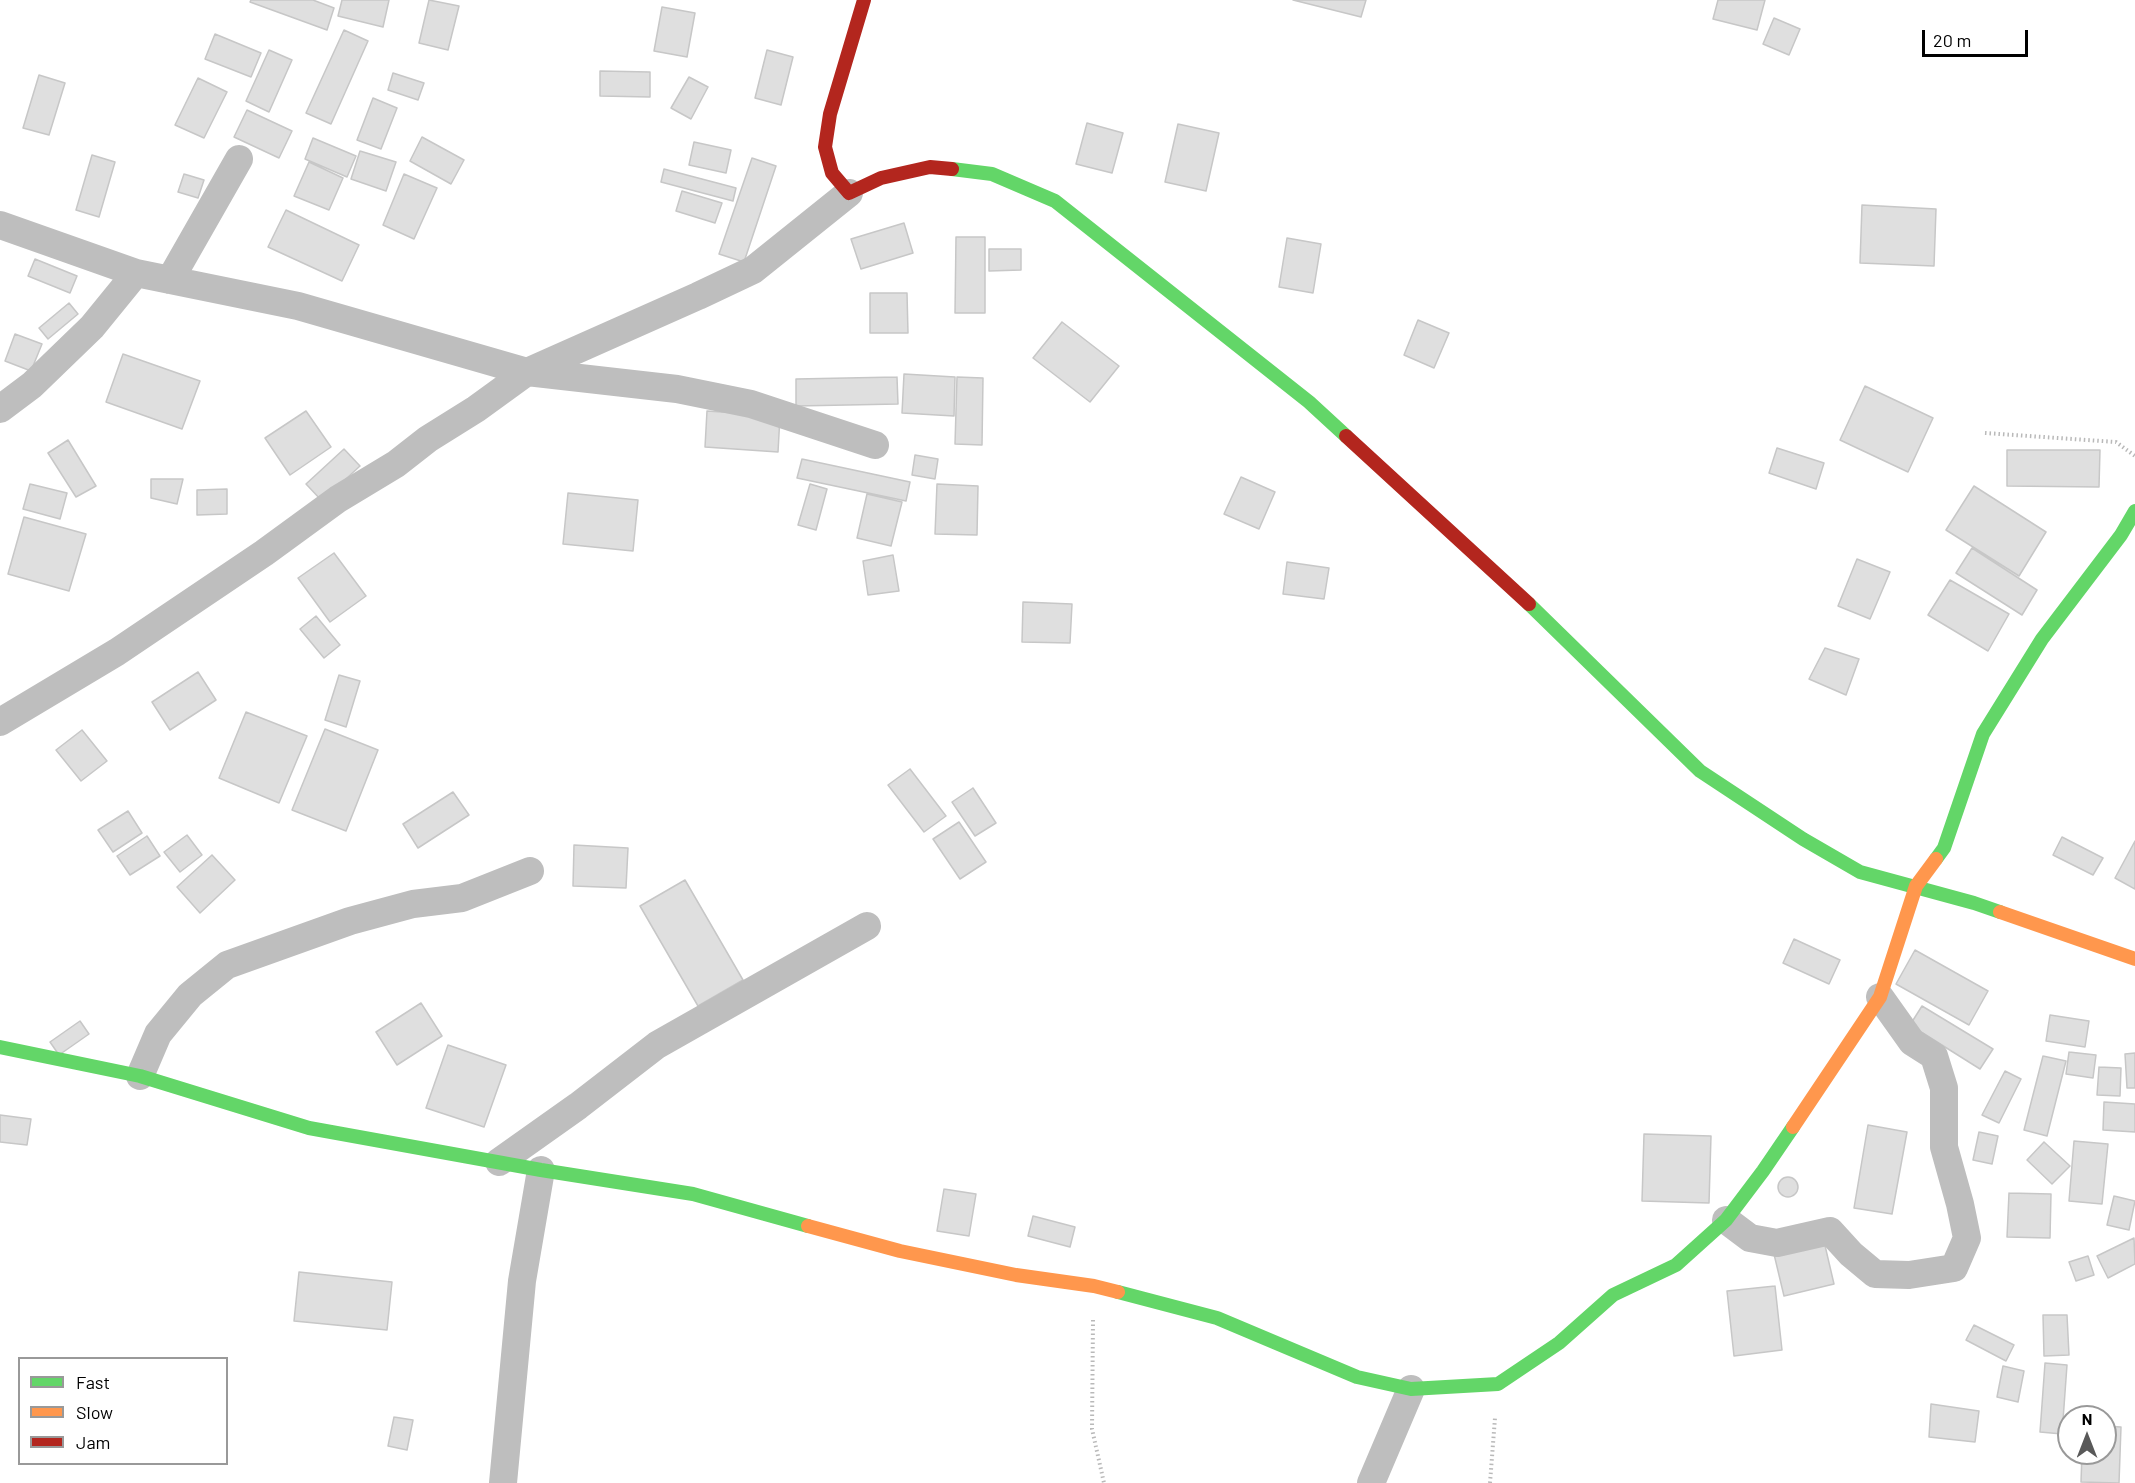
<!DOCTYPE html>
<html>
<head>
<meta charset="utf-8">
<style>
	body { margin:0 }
	#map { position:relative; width:2135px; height:1483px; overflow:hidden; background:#fff; font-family:Barlow,sans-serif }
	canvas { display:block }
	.legend { position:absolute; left:18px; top:1357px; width:210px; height:108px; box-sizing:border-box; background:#fff; border:2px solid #999; margin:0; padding:8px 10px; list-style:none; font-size:18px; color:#000 }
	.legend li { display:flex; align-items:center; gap:12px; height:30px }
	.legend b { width:30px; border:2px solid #999 }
	.north { position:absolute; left:2057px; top:1405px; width:60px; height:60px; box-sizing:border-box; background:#fff; border:2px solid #999; border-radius:50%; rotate:0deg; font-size:16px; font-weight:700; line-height:24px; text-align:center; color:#000 }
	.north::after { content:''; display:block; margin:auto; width:21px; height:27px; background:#595959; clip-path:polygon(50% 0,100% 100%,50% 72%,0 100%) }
	.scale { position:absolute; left:1922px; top:30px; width:106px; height:27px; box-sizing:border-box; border:3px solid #000; border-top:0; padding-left:8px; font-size:18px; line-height:21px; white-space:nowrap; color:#000; -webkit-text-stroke:4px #fff; paint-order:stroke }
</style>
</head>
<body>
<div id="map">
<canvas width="2135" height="1483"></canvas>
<ul class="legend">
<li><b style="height:8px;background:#63d668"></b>Fast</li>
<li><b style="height:8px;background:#ff974d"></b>Slow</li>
<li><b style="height:8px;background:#b3261e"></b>Jam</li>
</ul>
<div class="north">N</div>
<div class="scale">20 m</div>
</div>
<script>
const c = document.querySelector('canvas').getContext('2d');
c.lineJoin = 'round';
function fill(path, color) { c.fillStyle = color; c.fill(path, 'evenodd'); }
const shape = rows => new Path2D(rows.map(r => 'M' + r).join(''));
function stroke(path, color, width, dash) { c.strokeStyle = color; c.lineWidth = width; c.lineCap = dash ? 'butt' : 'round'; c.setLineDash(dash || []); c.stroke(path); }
const building = shape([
	[251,0,313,0,334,8,327,30,250,2,251,0],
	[342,0,389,0,383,27,338,16,342,0],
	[429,0,459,6,448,50,419,43,429,0],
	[1293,0,1366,0,1361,17,1293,0],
	[1718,0,1765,0,1757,30,1713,19,1718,0],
	[662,7,695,13,687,57,654,51,662,7],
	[1774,18,1800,29,1789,55,1763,44,1774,18],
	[344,30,368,41,331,124,306,113,344,30],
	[215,34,261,53,251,77,205,59,215,34],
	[269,50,292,60,269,112,246,101,269,50],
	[767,50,793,57,781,105,755,98,767,50],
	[600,71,650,72,650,97,600,96,600,71],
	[393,73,424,83,418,100,388,90,393,73],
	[39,75,65,83,49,135,23,128,39,75],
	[689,77,708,87,691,119,671,108,689,77],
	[198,78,227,92,204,138,175,125,198,78],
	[373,98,397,108,381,149,357,140,373,98],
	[247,110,292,131,279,158,234,137,247,110],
	[1087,123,1123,133,1112,173,1076,164,1087,123],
	[1178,124,1219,133,1206,191,1165,182,1178,124],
	[422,137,464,160,451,184,410,161,422,137],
	[313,138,356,156,347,177,305,159,313,138],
	[694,142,731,150,726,173,689,165,694,142],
	[360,151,396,162,386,191,351,179,360,151],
	[92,155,115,162,99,217,76,210,92,155],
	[752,158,776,166,744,262,719,254,752,158],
	[309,162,343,178,329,210,294,196,309,162],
	[664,169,736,188,733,201,661,182,664,169],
	[184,174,204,180,198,198,178,192,184,174],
	[404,174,437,188,414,239,383,225,404,174],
	[682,191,722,203,715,223,676,211,682,191],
	[1862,205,1936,209,1934,266,1860,263,1862,205],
	[286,210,359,245,342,281,268,247,286,210],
	[904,223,913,253,861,269,851,239,904,223],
	[956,237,985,237,985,313,955,313,956,237],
	[1287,238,1321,244,1313,293,1279,287,1287,238],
	[989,249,1021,249,1021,270,989,271,989,249],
	[35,259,77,276,70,293,28,276,35,259],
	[870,293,907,293,908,333,870,333,870,293],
	[69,303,78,314,48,339,39,328,69,303],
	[1418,320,1449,333,1434,368,1404,355,1418,320],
	[1062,322,1119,366,1090,402,1033,358,1062,322],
	[15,334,42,344,31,371,5,361,15,334],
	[123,354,200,381,182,429,106,402,123,354],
	[904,374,955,377,954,416,902,413,904,374],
	[897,377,898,404,796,406,796,379,897,377],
	[957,377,983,378,982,445,955,444,957,377],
	[1865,386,1933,418,1908,472,1840,440,1865,386],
	[306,411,331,447,290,475,265,438,306,411],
	[707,411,780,416,778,452,705,447,707,411],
	[68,440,96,486,76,497,48,453,68,440],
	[1777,448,1824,463,1816,489,1769,473,1777,448],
	[344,449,360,466,322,501,306,484,344,449],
	[2007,450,2100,450,2099,487,2007,486,2007,450],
	[915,455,938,459,935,479,912,475,915,455],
	[802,459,910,482,906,501,797,478,802,459],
	[1241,477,1275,492,1259,529,1224,514,1241,477],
	[151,479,183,479,177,504,151,498,151,479],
	[30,484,67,493,60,519,23,509,30,484],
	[810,484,827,489,816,530,798,525,810,484],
	[937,484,978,486,977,535,935,534,937,484],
	[1974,486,2046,532,2019,576,1946,530,1974,486],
	[227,489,227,514,197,515,197,490,227,489],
	[568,493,638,500,633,551,563,544,568,493],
	[867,494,902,502,891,546,857,538,867,494],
	[24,517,86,534,69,591,8,574,24,517],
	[1972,548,2037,590,2022,615,1956,573,1972,548],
	[334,553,366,596,330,622,298,578,334,553],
	[893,555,899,591,868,595,863,561,893,555],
	[1857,559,1890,572,1870,619,1838,606,1857,559],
	[1287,562,1329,568,1324,599,1283,594,1287,562],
	[1950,580,2009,614,1988,651,1928,615,1950,580],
	[1023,602,1072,604,1070,643,1022,642,1023,602],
	[316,616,340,645,324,658,300,629,316,616],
	[1825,648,1859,659,1846,695,1809,679,1825,648],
	[198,672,216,700,170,730,152,702,198,672],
	[339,675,360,681,346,727,325,720,339,675],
	[246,712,307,736,279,803,219,778,246,712],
	[325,729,378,750,346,831,292,810,325,729],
	[82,730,107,761,81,781,56,750,82,730],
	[910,769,946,816,924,832,888,785,910,769],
	[973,788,996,823,975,836,952,802,973,788],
	[453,792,469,815,418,848,403,824,453,792],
	[128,811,142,833,113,852,98,830,128,811],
	[959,822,986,862,960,879,933,839,959,822],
	[187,835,202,855,180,872,164,852,187,835],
	[147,836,160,856,130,875,117,856,147,836],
	[2062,837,2103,858,2093,875,2053,855,2062,837],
	[2135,841,2135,889,2115,878,2135,841],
	[574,845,628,848,626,888,573,886,574,845],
	[212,855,235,880,200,913,177,887,212,855],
	[685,880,743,980,698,1006,640,906,685,880],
	[1794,939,1840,960,1829,984,1783,963,1794,939],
	[1915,950,1988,991,1969,1025,1896,984,1915,950],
	[421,1003,442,1036,397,1065,376,1032,421,1003],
	[1922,1006,1993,1049,1980,1069,1910,1025,1922,1006],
	[2050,1015,2089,1021,2085,1047,2046,1041,2050,1015],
	[80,1021,89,1034,59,1055,50,1042,80,1021],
	[448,1045,506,1065,484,1127,426,1108,448,1045],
	[2069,1052,2096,1055,2093,1078,2066,1074,2069,1052],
	[2135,1053,2135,1088,2127,1088,2125,1054,2135,1053],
	[2043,1056,2066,1061,2047,1136,2024,1130,2043,1056],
	[2099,1067,2121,1068,2120,1096,2097,1095,2099,1067],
	[2005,1071,2021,1079,1999,1123,1982,1115,2005,1071],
	[2104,1102,2135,1104,2135,1132,2103,1130,2104,1102],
	[0,1115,31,1119,27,1145,0,1142,0,1115],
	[1868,1125,1907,1132,1892,1214,1854,1208,1868,1125],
	[1979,1132,1998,1136,1992,1164,1973,1160,1979,1132],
	[1644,1134,1711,1136,1709,1203,1642,1201,1644,1134],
	[2074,1141,2108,1144,2102,1204,2069,1201,2074,1141],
	[2044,1142,2070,1166,2052,1184,2027,1160,2044,1142],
	'1778 1187a10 10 0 1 1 20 0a10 10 0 1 1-20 0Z',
	[944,1189,976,1194,969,1236,937,1231,944,1189],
	[2009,1193,2051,1194,2050,1238,2007,1237,2009,1193],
	[2114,1196,2135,1201,2129,1230,2107,1225,2114,1196],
	[1033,1216,1075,1227,1070,1247,1028,1236,1033,1216],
	[1823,1237,1834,1284,1784,1296,1773,1250,1823,1237],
	[2134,1238,2135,1264,2108,1278,2097,1256,2134,1238],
	[2088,1256,2094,1275,2076,1281,2069,1262,2088,1256],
	[299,1272,392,1282,387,1330,294,1321,299,1272],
	[1775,1286,1782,1350,1734,1356,1727,1291,1775,1286],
	[2043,1315,2067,1315,2069,1355,2044,1356,2043,1315],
	[1974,1325,2014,1345,2006,1361,1966,1340,1974,1325],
	[2045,1363,2067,1365,2062,1434,2040,1432,2045,1363],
	[2003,1366,2024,1371,2018,1402,1997,1397,2003,1366],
	[1931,1404,1979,1411,1975,1442,1929,1437,1931,1404],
	[394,1417,413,1420,407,1450,388,1446,394,1417],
	[2105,1426,2121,1427,2119,1483,2081,1482,2082,1453,2105,1453,2105,1426]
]);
fill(building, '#dfdfdf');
stroke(building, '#c7c7c7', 1.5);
stroke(shape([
	[1985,433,2116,442,2135,456],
	[1093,1320,1092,1429,1104,1483],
	[1490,1483,1495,1418]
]), '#b9b9b9', 4, [1.5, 3]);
stroke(shape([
	[0,225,136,273,298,306,527,372,698,296,753,270,849,193],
	[170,280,239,159],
	[0,409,32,385,92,327,136,273],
	[0,722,117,652,264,553,338,499,396,464,428,439,476,409,527,372,677,389,751,404,875,445],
	[140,1076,158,1034,190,995,227,965,350,921,413,904,462,898,530,871],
	[499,1162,578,1106,657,1045,867,926],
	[1726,1220,1750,1238,1777,1243,1830,1231,1851,1254,1875,1274,1909,1275,1954,1268,1967,1238,1960,1204,1944,1147,1944,1088,1934,1056,1912,1042,1880,997],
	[503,1483,522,1281,541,1170],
	[1371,1483,1411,1389]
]), '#bebebe', 28);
stroke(shape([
	[952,169,992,174,1055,201,1309,402,1346,436],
	[1529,604,1700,771,1803,839,1860,872,1974,903,2000,912],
	[1936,859,1944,848,1983,734,2042,639,2121,535,2135,511],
	[0,1047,140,1076,309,1128,541,1170,693,1194,808,1226],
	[1118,1292,1217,1318,1357,1377,1411,1389,1498,1384,1559,1343,1613,1295,1676,1265,1726,1220,1763,1171,1793,1127]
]), '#63d668', 14);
stroke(shape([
	[2000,912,2135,959],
	[1793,1127,1880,997,1916,886,1936,859],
	[808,1226,900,1251,1016,1275,1094,1286,1118,1292]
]), '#ff974d', 14);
stroke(shape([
	[864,0,830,114,825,147,832,173,849,193,881,178,930,167,952,169],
	[1346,436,1529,604]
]), '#b3261e', 14);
</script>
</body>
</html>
